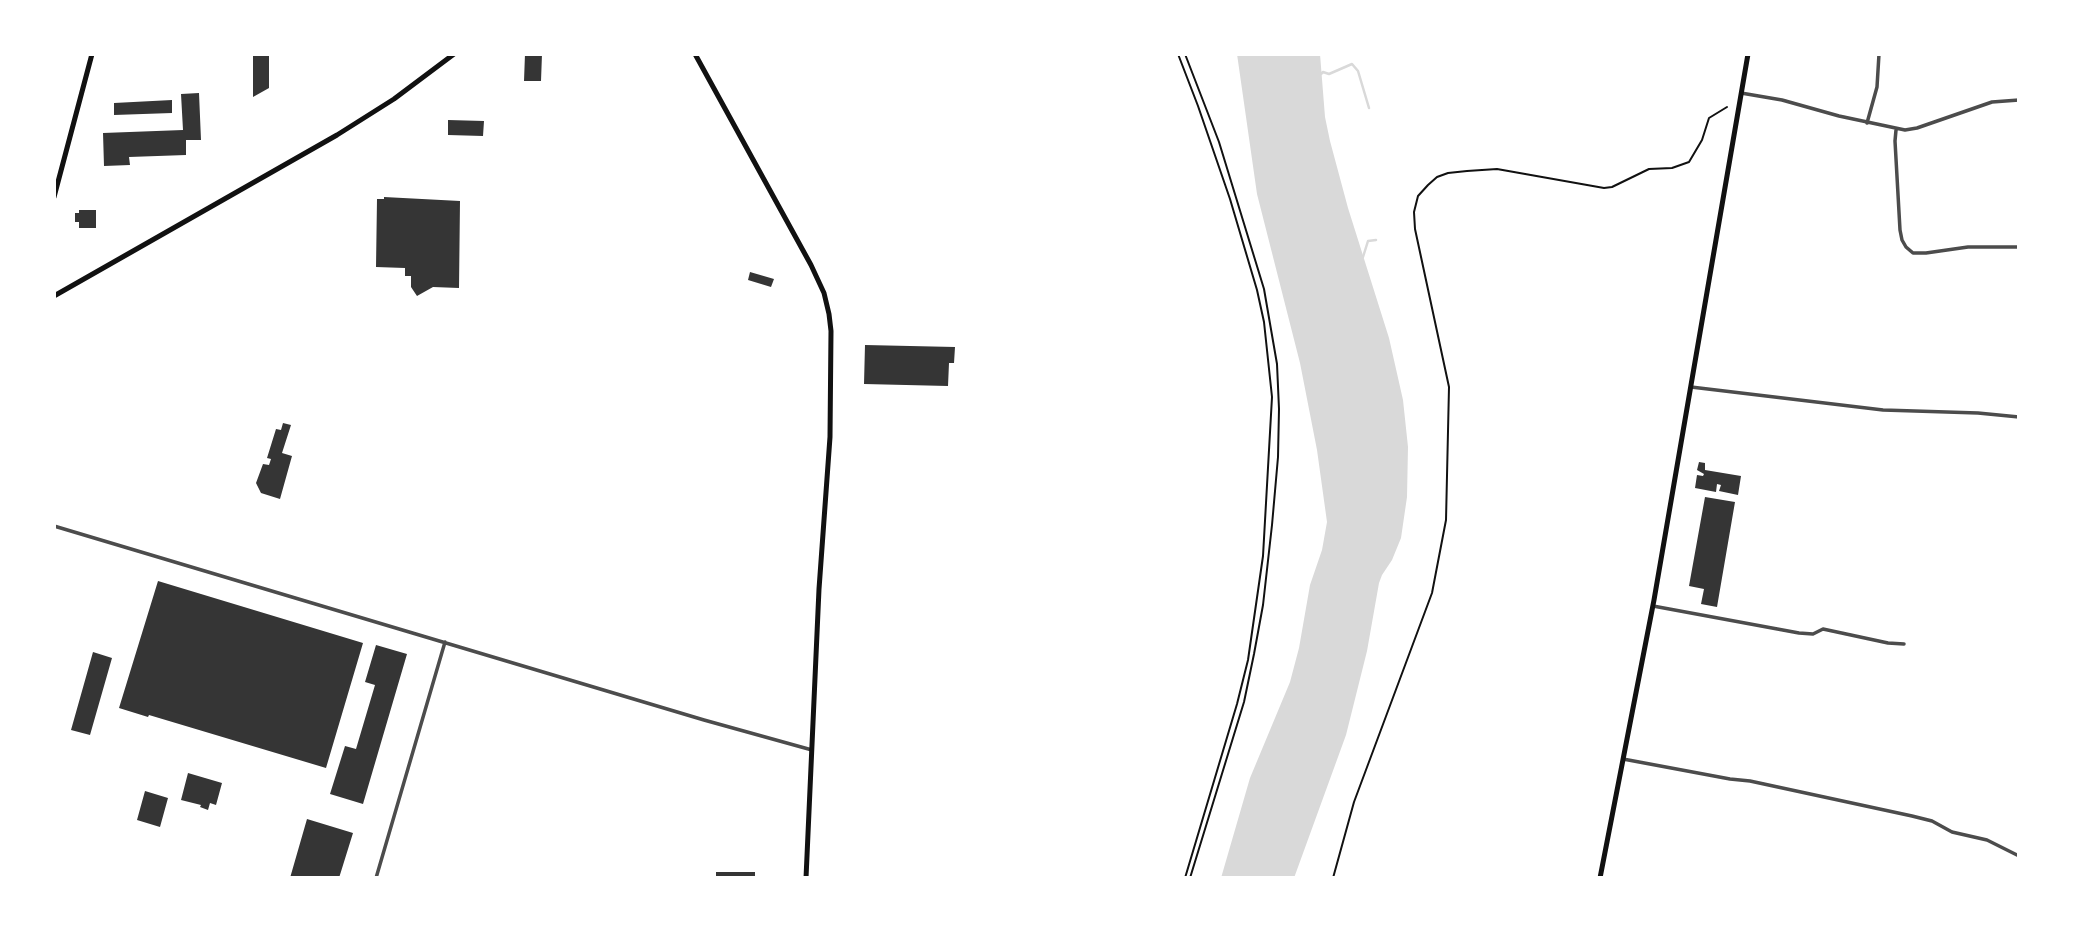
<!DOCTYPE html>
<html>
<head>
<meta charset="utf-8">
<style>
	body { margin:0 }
	#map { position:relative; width:2073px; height:932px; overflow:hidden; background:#fff; font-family:"Noto Sans",sans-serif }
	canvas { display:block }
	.frame { position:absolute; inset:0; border:56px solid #fff; pointer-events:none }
</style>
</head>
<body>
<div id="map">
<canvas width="2073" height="932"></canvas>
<div class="frame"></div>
</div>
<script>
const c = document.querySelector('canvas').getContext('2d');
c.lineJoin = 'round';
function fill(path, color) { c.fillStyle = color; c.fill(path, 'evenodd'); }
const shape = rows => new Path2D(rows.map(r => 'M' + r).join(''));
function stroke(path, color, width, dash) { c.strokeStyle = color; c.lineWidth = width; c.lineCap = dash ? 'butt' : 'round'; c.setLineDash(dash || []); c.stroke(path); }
fill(shape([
	[1237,54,1320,54,1325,117,1330,141,1348,208,1389,338,1403,400,1408,447,1407,497,1401,538,1392,560,1382,575,1379,583,1367,651,1346,735,1294,878,1221,878,1250,778,1290,682,1299,648,1310,585,1322,550,1327,522,1317,450,1300,363,1257,194]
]), '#d9d9d9');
stroke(shape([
	[1321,74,1323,72,1329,74,1352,64,1358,71,1369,108],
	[1363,257,1368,241,1376,240]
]), '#d9d9d9', 2.5);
fill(shape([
	[253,54,269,54,269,88,253,97],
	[525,54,542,54,541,81,524,81],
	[199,93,201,140,186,140,186,155,129,157,130,165,104,166,103,133,183,130,181,94],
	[172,100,172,113,114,115,114,103],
	[448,120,484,121,483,136,448,135],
	[384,197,460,201,459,288,433,287,417,296,411,287,411,276,405,276,405,268,376,267,377,199,384,199],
	[79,210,96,210,96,228,79,228,79,222,75,222,75,213,79,213],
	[750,272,774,279,771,287,748,280],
	[865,345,955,347,954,363,949,363,948,386,864,384],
	[283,423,291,425,282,453,292,456,280,499,261,493,256,483,263,464,269,465,271,459,267,458,276,429,281,430],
	[1699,462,1705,463,1705,470,1741,476,1738,495,1719,491,1721,485,1717,484,1716,492,1695,488,1697,475,1703,476,1704,474,1697,470],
	[1705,497,1735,502,1717,607,1701,604,1704,589,1689,586],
	[158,581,363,643,326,768,149,715,148,717,119,708],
	[376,645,407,654,363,804,330,794,345,746,356,749,375,685,365,682],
	[93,652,112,658,90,735,71,730],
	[188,773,222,783,216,805,210,803,208,810,200,807,201,805,181,800],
	[145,791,168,798,160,827,137,820],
	[307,819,353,833,339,878,290,878],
	[716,872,755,872,755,878,716,878]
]), '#353535');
stroke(shape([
	[1178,54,1198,106,1230,199,1257,290,1264,322,1272,397,1263,556,1248,660,1237,704,1185,878],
	[1185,54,1219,142,1264,289,1277,364,1279,409,1278,457,1272,525,1263,605,1254,654,1244,702,1190,878],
	[1333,878,1354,802,1432,593,1446,520,1449,387,1415,229,1414,212,1418,196,1428,185,1437,177,1448,173,1467,171,1497,169,1604,188,1612,187,1649,169,1672,168,1689,162,1702,140,1709,118,1727,107]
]), '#111', 2);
stroke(shape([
	[1741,93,1782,100,1839,116,1905,130,1917,128,1992,102,2019,100],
	[1867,123,1877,87,1879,54],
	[1896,130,1895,141,1900,230,1902,240,1906,247,1913,253,1926,253,1968,247,2019,247],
	[1691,387,1883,410,1978,413,2019,417],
	[54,526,704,720,812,750],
	[1653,606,1799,633,1813,634,1823,629,1888,643,1904,644],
	[1623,759,1730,779,1750,781,1912,816,1932,821,1952,832,1987,840,2019,856],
	[376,878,445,642]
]), '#4c4c4c', 3.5);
stroke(shape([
	[695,54,811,265,824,293,829,314,831,331,830,437,819,589,806,878],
	[54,197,92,54],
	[54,296,337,135,394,99,454,54],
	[1600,878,1654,600,1748,54]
]), '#111', 5);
</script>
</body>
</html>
